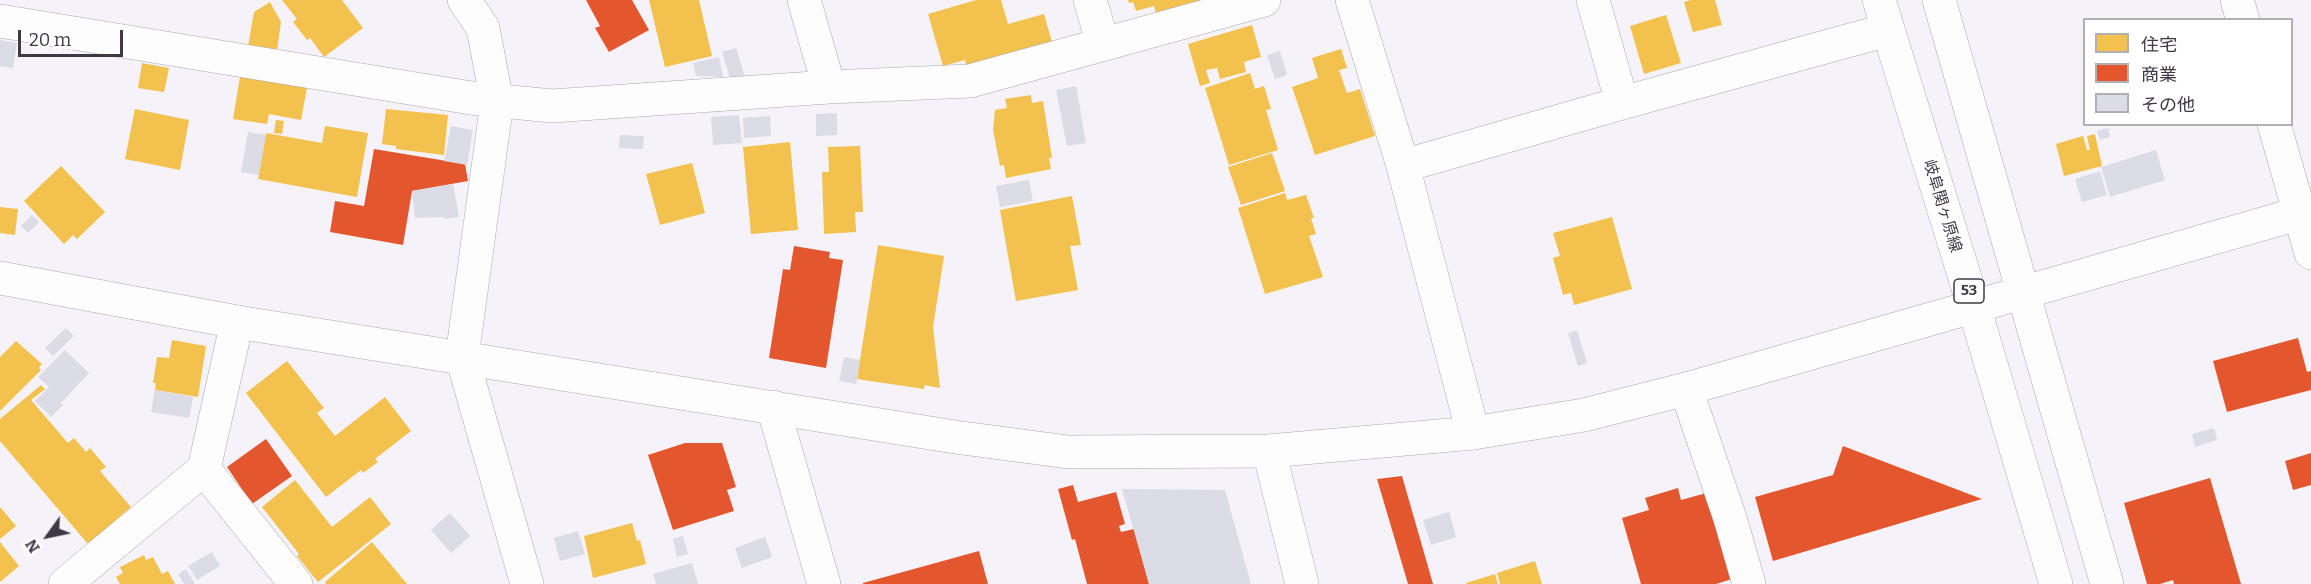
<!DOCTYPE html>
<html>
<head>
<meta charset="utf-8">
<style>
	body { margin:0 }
	#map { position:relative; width:2311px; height:584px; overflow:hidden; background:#f5f2f9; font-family:Bitter,"Noto Sans JP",serif }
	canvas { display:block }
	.legend { position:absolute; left:2083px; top:18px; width:210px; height:108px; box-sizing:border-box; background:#fff; border:2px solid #b2b0b5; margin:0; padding:8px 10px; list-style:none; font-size:18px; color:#3f3946 }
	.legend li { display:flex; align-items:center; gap:12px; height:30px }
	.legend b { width:30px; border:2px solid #b2b0b5 }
	.north { position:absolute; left:18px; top:506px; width:60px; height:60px; -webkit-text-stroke:4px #fff; paint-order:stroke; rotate:237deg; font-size:16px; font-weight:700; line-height:24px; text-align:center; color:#3f3946 }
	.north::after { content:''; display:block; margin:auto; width:21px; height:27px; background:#3f3946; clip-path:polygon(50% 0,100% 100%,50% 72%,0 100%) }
	.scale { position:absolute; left:18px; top:30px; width:105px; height:27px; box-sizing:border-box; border:3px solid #3f3946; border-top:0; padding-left:8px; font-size:18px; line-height:21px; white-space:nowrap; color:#3f3946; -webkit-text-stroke:4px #fff; paint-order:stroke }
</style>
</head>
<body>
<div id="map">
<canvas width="2311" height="584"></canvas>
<ul class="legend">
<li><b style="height:16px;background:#f2c14e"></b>住宅</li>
<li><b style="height:16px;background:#e4572e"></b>商業</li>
<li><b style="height:16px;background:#dcdce6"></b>その他</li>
</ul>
<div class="north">N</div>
<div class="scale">20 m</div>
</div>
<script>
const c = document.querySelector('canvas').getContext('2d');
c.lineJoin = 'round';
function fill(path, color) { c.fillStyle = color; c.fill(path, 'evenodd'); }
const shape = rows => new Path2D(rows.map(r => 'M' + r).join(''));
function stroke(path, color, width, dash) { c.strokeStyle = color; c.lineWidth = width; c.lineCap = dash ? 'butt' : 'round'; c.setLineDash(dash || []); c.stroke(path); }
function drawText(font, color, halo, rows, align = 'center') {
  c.font = font + ' Bitter,"Noto Sans JP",serif'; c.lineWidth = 6; c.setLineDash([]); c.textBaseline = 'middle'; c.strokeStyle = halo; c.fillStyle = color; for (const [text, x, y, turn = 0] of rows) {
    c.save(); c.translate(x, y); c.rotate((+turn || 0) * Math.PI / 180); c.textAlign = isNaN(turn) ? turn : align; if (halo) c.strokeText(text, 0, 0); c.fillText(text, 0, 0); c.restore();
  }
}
fill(shape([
	[282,0,342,0,363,28,324,57,310,38,307,40,293,22,297,19],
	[649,0,699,0,712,56,665,67],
	[976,0,1001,0,1008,24,1044,14,1052,42,966,66,965,60,943,66,928,14],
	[1128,0,1200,0,1200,1,1156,13,1154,6,1136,11,1133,2,1129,3],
	[1691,0,1715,0,1722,25,1693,32,1684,2],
	[270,2,281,22,277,51,248,46,254,12],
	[1666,15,1681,63,1644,74,1630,26],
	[1252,25,1261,57,1244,62,1246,72,1220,79,1217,68,1206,70,1210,83,1200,86,1188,44],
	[1341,49,1347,68,1339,70,1347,93,1360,89,1375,136,1315,155,1292,87,1318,78,1312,58],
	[142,63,169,68,164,92,138,88],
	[1250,73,1255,89,1264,86,1271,109,1266,110,1278,150,1229,165,1205,88],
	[240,77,307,88,301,120,269,114,267,124,233,119],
	[1031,95,1032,103,1043,101,1052,158,1049,158,1051,169,1006,178,1004,165,1000,166,993,130,995,110,1007,108,1005,99],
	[135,109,189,120,180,170,125,159],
	[386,109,448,115,444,155,396,149,396,146,382,144],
	[276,120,284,121,282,134,274,133],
	[325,126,368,133,357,197,258,179,266,133,322,143],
	[2095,134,2102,166,2064,176,2056,144,2083,136,2087,150,2090,150,2087,136],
	[790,142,798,230,751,234,743,147],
	[860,146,863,212,855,212,856,232,824,234,822,172,829,172,828,147],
	[1272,153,1285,191,1241,205,1228,167],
	[692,163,705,213,660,225,646,174],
	[61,166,105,212,77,239,73,235,64,244,24,201],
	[1285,193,1287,200,1306,195,1314,218,1311,218,1316,234,1309,236,1323,277,1265,294,1238,208],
	[1072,196,1081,245,1070,246,1078,290,1016,301,1000,210],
	[0,207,18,209,15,235,0,233],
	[1612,217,1632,289,1574,305,1571,293,1563,295,1553,258,1560,256,1553,233],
	[878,245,944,256,933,327,940,388,924,385,924,389,857,379],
	[172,340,206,346,198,397,155,390,156,383,153,383,157,357,169,358],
	[16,341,42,364,39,368,41,370,0,411,0,357],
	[287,361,324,408,317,413,335,436,385,397,411,431,375,459,378,462,363,473,361,470,326,497,246,393],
	[41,385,45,389,31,400,68,443,74,438,86,452,90,448,106,467,100,471,131,507,88,544,0,441,0,419],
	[295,480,332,527,370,497,391,524,318,582,297,556,299,554,262,507],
	[0,507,16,526,0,539],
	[632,523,637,541,640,540,646,564,593,578,584,536],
	[0,542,19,566,0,582],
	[372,542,407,584,326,584,325,582],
	[144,555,146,560,153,557,162,574,168,571,175,584,120,584,116,577,123,573,120,567],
	[1535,561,1542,584,1500,584,1497,573],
	[1495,574,1498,584,1466,584,1466,583]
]), '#f2c14e');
fill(shape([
	[586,0,632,0,649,30,609,52,595,28,600,26],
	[374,149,465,164,468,181,412,191,403,245,330,232,335,201,364,206],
	[794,246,830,252,829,258,843,260,826,368,769,358,783,269,790,270],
	[2298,338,2307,372,2311,371,2311,390,2227,412,2213,361],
	[266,439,292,476,252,504,227,467],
	[685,443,722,443,736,487,727,490,734,511,673,530,648,455],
	[1843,446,1982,499,1773,561,1755,497,1833,475],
	[2311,453,2311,485,2293,490,2285,461],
	[1402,476,1433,584,1408,584,1377,479],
	[2210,478,2241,584,2174,584,2173,580,2160,584,2147,584,2124,503],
	[1073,485,1078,502,1116,492,1125,524,1119,526,1121,532,1134,529,1149,584,1087,584,1075,539,1072,540,1058,489],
	[1678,488,1681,500,1710,492,1735,578,1716,584,1641,584,1622,518,1649,510,1645,498],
	[979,551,988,584,863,584,863,583]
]), '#e4572e');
fill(shape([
	[0,40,17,43,13,68,0,66],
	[736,48,745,77,731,81,722,52],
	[1280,51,1287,75,1275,79,1267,55],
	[719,57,723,77,696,76,693,63],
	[1076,86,1086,143,1067,146,1056,90],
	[837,113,837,135,816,136,816,114],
	[739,115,742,143,713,145,711,117],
	[770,116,771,136,744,138,743,118],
	[451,126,473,130,467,165,444,161],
	[2108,128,2110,137,2100,140,2097,131],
	[248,132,266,135,259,175,241,172],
	[620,135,644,136,643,149,619,148],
	[2156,150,2165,180,2110,197,2101,167],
	[2100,171,2107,195,2082,202,2075,179],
	[1029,180,1033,201,1000,207,996,186],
	[453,184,459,217,444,219,444,217,415,218,412,191],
	[32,215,39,222,28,233,21,226],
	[66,328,74,336,53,356,45,348],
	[1577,330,1587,363,1578,366,1568,333],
	[65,350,89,373,61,403,63,405,51,417,35,401,49,387,38,377],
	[844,357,860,360,856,384,839,381],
	[155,390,193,397,189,418,151,412],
	[2214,428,2217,440,2195,447,2192,434],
	[1122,489,1225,490,1251,584,1149,584],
	[1449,512,1456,537,1431,545,1423,520],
	[450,513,470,536,451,553,431,530],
	[578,531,585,554,560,561,554,538],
	[683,536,688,554,677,557,673,539],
	[765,537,772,557,742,568,735,548],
	[212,552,220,566,197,580,188,566],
	[692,563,698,584,656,584,653,574],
	[186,569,195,584,184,584,178,574]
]), '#dcdce6');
const minor = shape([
	[804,0,829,87],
	[1090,0,1103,44],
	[1352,0,1403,166,1473,433],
	[1593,0,1622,103],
	[2237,0,2243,20],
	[0,21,471,98,552,106,829,87,970,81,1264,0],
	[2274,124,2311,253],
	[1403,166,1622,103,1887,30],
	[237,322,204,469,296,584],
	[462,357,497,102,483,28,464,0],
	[1686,389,1730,518,1749,584],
	[773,407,824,584],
	[1269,451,1302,584],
	[65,584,204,469]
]);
const tertiary = shape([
	[0,278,237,322,955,437,1068,452,1269,451,1473,433,1584,415,1686,389,2311,210],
	[462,357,527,584]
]);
const primary = shape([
	[1879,0,1974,307,2056,584],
	[1939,0,2107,584]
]);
stroke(minor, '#aba7b0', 34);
stroke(tertiary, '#aba7b0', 34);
stroke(primary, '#aba7b0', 34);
stroke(minor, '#fefdfe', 33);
stroke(tertiary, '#fefdfe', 33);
stroke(primary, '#fefdfe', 33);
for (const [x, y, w] of [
	[1969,291,30]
]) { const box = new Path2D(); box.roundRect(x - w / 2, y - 12, w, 24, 4.5); c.fillStyle = '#fff'; c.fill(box); stroke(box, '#3f3946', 1.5); }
drawText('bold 15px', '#3f3946', null, [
	["53",1969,291]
]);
drawText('16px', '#3f3946', '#fff', [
	["岐阜関ヶ原線",1942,206,73]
]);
</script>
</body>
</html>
